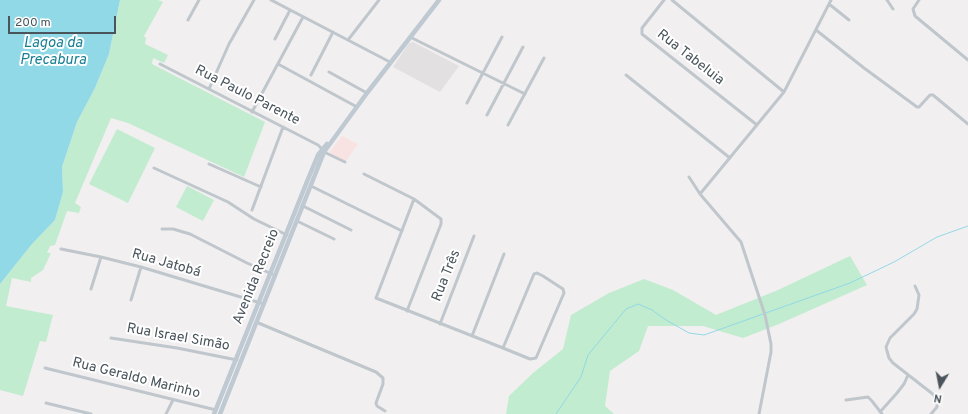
<!DOCTYPE html>
<html>
<head>
<meta charset="utf-8">
<style>
	body { margin:0 }
	#map { position:relative; width:968px; height:414px; overflow:hidden; background:#f2eff0; font-family:Overpass,sans-serif }
	canvas { display:block }
	.north { position:absolute; left:920px; top:366px; width:40px; height:40px; -webkit-text-stroke:3px #fff; paint-order:stroke; rotate:190deg; font-size:11px; font-weight:700; line-height:16px; text-align:center; color:#49545b }
	.north::after { content:''; display:block; margin:auto; width:14px; height:18px; background:#49545b; clip-path:polygon(50% 0,100% 100%,50% 72%,0 100%) }
	.scale { position:absolute; left:8px; top:16px; width:108px; height:18px; box-sizing:border-box; border:2px solid #49545b; border-top:0; padding-left:5px; font-size:12px; line-height:14px; white-space:nowrap; color:#49545b; -webkit-text-stroke:3px #fff; paint-order:stroke }
</style>
</head>
<body>
<div id="map">
<canvas width="968" height="414"></canvas>
<div class="north">N</div>
<div class="scale">200 m</div>
</div>
<script>
const c = document.querySelector('canvas').getContext('2d');
c.lineJoin = 'round';
function fill(path, color) { c.fillStyle = color; c.fill(path, 'evenodd'); }
const shape = rows => new Path2D(rows.map(r => 'M' + r).join(''));
function stroke(path, color, width, dash) { c.strokeStyle = color; c.lineWidth = width; c.lineCap = dash ? 'butt' : 'round'; c.setLineDash(dash || []); c.stroke(path); }
function drawText(font, color, halo, rows, align = 'center') {
  c.font = font + ' Overpass,sans-serif'; c.lineWidth = 4; c.setLineDash([]); c.textBaseline = 'middle'; c.strokeStyle = halo; c.fillStyle = color; for (const [text, x, y, turn = 0] of rows) {
    c.save(); c.translate(x, y); c.rotate((+turn || 0) * Math.PI / 180); c.textAlign = isNaN(turn) ? turn : align; if (halo) c.strokeText(text, 0, 0); c.fillText(text, 0, 0); c.restore();
  }
}
fill(shape([
	[413,42,459,66,440,92,393,67,409,43]
]), '#e3e0e1');
fill(shape([
	[342,136,358,144,346,161,329,153]
]), '#f9e2e2');
fill(shape([
	[120,0,158,0,163,2,144,36,146,38,145,44,168,55,164,63,153,58,152,64,265,122,244,177,128,123,111,118,75,203,81,207,79,213,67,211,55,245,50,246,47,253,51,253,43,270,31,278,31,282,12,278,6,306,53,315,46,342,40,341,23,396,0,390,0,284,32,244,55,220,63,192,62,167,77,122,95,88,109,54],
	[117,129,155,148,128,203,89,184],
	[187,186,214,200,203,221,176,207],
	[850,256,867,285,779,324,743,338,703,326,648,326,639,351,610,371,605,406,614,414,506,414,509,396,533,373,563,349,571,315,609,293,644,279,673,290,716,315,778,290]
]), '#c1eccf');
fill(shape([
	[0,0,120,0,109,54,95,88,77,122,62,167,63,192,55,220,32,244,0,284]
]), '#91d9e6');
stroke(shape([
	[556,414,581,377,588,355,626,309,638,304,652,310,666,320,689,333,704,335,850,283,894,262,937,237,968,226]
]), '#91d9e6', 1);
stroke(shape([
	[271,0,390,62],
	[664,0,642,28,642,34,757,125],
	[672,0,784,92],
	[887,0,893,9],
	[919,0,913,9,915,16,968,60],
	[829,4,849,20],
	[188,20,199,0],
	[816,30,864,68,917,107,919,107,930,95,933,95,968,124],
	[410,37,525,94],
	[275,39,290,10],
	[348,40,379,0],
	[160,64,318,145,322,149],
	[278,64,357,107],
	[329,72,367,93],
	[311,75,333,32],
	[626,75,730,158],
	[209,89,229,44,254,0],
	[467,103,502,37],
	[252,112,303,17],
	[487,115,523,47],
	[508,125,544,58],
	[324,152,345,162],
	[209,164,261,187],
	[154,168,228,202,254,219,287,235],
	[364,174,414,199,441,219,441,224,407,311],
	[689,177,700,194,741,242,765,315,771,344,771,352,759,414],
	[311,186,402,231],
	[700,194,784,92,831,0],
	[414,199,376,298,503,348,534,274,537,273,543,276,563,289,564,293,536,358,530,359,503,348],
	[303,206,351,230],
	[252,210,283,127],
	[297,221,334,239],
	[162,229,173,229,190,234,247,263,272,274],
	[61,249,101,257,141,267,264,304],
	[915,286,919,295,917,309,914,314,890,338,886,347,887,351,889,358,893,363,934,395,937,404,937,407,931,414],
	[91,289,101,257],
	[131,300,141,267],
	[256,322,376,372,383,378,383,384,376,403,377,406,385,411],
	[440,324,474,236],
	[472,336,504,254],
	[111,338,177,348,237,360],
	[45,368,216,410],
	[846,400,868,397,872,401,882,414],
	[46,403,91,414],
	[880,412,897,393,904,384,908,375],
	[166,414,173,400]
]), '#bfc7cd', 3);
stroke(shape([
	[214,414,308,179,318,155,327,144],
	[220,414,324,152,367,93,439,0]
]), '#bec9d2', 4.5);
drawText('14px', '#49545b', '#fff', [
	["Rua Tabeluia",690,58,38],
	["Rua Paulo Parente",247,96,27],
	["Rua Jatobá",166,264,16],
	["Rua Três",447,276,-68],
	["Avenida Recreio",257,277,-68],
	["Rua Israel Simão",178,338,10],
	["Rua Geraldo Marinho",136,379,14]
]);
drawText('italic 15px', '#167f93', '#fff', [
	["Lagoa da",53,44],
	["Precabura",53,61]
]);
</script>
</body>
</html>
